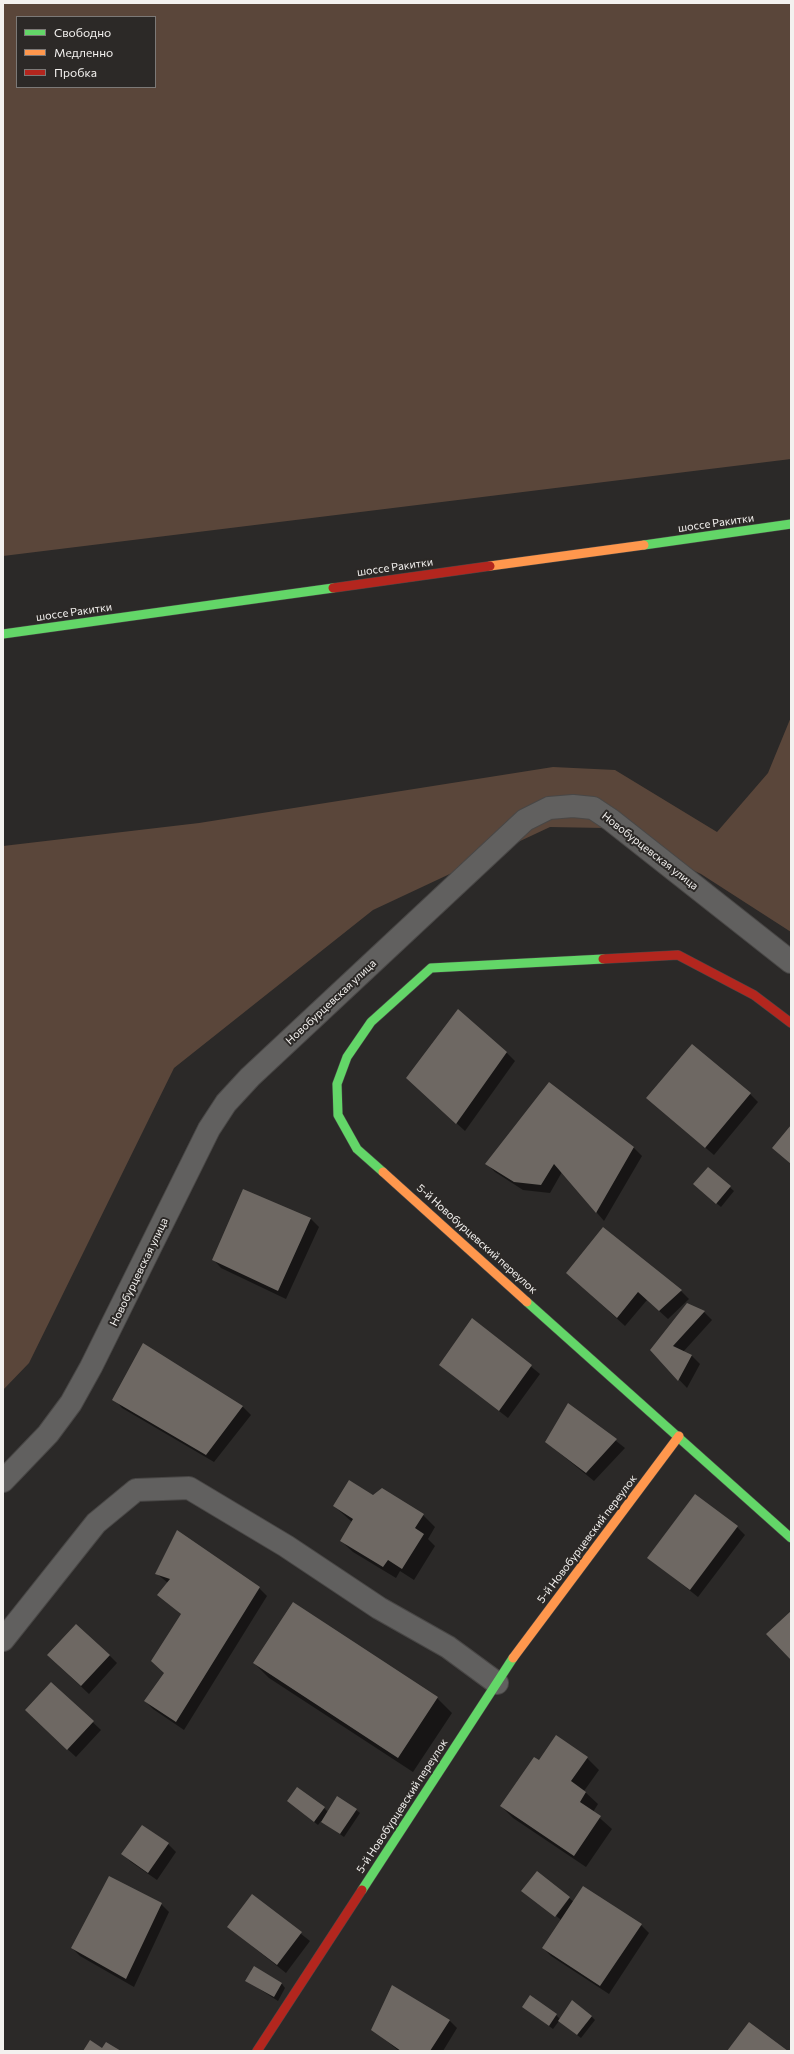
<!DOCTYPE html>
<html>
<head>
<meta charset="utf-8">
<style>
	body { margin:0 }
	#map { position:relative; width:794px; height:2054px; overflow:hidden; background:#2b2928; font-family:Commissioner,sans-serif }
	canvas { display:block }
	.frame { position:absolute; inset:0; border:4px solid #f3f1ef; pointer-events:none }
	.legend { position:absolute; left:16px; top:16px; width:140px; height:72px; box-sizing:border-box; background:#2c2927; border:1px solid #7c7977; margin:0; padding:5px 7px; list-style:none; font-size:12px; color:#f3f1ef }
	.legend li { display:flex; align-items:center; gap:8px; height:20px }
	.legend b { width:20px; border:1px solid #7c7977 }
</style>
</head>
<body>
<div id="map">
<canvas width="794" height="2054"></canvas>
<div class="frame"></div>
<ul class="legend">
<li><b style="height:5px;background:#63d668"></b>Свободно</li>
<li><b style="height:5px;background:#ff974d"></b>Медленно</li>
<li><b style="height:5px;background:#b3261e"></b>Пробка</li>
</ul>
</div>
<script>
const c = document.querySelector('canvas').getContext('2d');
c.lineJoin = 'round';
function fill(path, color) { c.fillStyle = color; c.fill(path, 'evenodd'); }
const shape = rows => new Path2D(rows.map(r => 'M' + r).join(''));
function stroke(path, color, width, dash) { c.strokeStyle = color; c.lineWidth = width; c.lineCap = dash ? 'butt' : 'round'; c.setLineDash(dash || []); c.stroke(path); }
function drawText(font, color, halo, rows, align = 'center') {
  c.font = font + ' Commissioner,sans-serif'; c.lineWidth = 4; c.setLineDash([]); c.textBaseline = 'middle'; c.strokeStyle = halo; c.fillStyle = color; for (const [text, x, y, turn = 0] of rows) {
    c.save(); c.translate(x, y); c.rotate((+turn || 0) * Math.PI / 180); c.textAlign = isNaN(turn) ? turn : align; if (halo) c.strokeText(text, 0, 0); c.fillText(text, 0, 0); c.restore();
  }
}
fill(shape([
	[3,3,791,3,791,459,3,556],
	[17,17,155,17,155,87,17,87],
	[791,717,791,932,701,874,604,828,550,827,373,910,174,1068,29,1363,3,1390,3,846,199,823,553,767,615,770,717,832,768,773]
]), '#5a463a');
fill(shape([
	[506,1052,515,1061,465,1131,416,1086],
	[549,1084,634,1148,642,1156,604,1221,562,1172,550,1193,523,1190,495,1172,487,1164],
	[750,1094,758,1102,714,1155,647,1098],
	[708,1168,734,1191,721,1207,698,1188],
	[244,1190,311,1219,319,1227,286,1299,221,1268,213,1259],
	[603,1229,681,1291,689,1299,668,1319,647,1300,625,1326,576,1281],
	[687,1304,704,1312,712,1320,683,1352,692,1356,700,1364,687,1388,651,1350],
	[473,1319,540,1374,508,1418,440,1365],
	[143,1344,243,1407,251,1415,214,1462,122,1408,114,1399],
	[569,1404,625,1448,594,1481,546,1442],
	[373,1496,423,1515,435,1527,428,1539,435,1546,414,1580,400,1571,396,1578,353,1552,341,1541,352,1522,334,1506],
	[737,1527,745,1535,698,1597,649,1558],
	[157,1574,259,1588,267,1596,184,1730,153,1709,145,1701,165,1673,182,1615,159,1595,168,1583],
	[294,1603,437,1698,452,1713,413,1772,269,1678,254,1663],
	[109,1655,117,1663,89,1694,56,1663],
	[51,1683,101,1730,76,1757,34,1718],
	[587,1758,599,1770,584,1791,598,1804,593,1812,612,1829,586,1867,513,1818,501,1806,539,1761],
	[288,1801,324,1808,328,1812,356,1810,360,1813,344,1837,321,1821,318,1825],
	[142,1826,168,1844,176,1852,157,1880,131,1862,123,1854],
	[537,1872,574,1902,641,1925,649,1933,609,1994,551,1956,543,1948,561,1922,560,1919,523,1890],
	[252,1895,310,1941,286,1973,228,1927],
	[161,1904,169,1912,134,1987,80,1956,72,1948],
	[247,1981,282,1984,285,1988,278,2001],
	[523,2007,556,2015,560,2019,591,2016,595,2020,581,2038,559,2021,553,2029],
	[449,2020,457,2028,443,2051,399,2051,373,2030]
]), '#0007');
fill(shape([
	[458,1009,507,1052,456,1124,406,1078],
	[692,1044,751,1093,705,1148,646,1098],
	[549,1082,634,1147,596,1213,554,1164,541,1185,514,1182,485,1164],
	[791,1125,791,1164,772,1148],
	[708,1167,731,1186,716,1204,693,1184],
	[243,1189,311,1218,278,1291,212,1260],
	[603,1227,682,1290,659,1311,638,1292,617,1318,566,1273],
	[687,1303,705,1311,673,1346,692,1355,678,1381,650,1350],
	[472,1318,532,1365,499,1411,439,1365],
	[143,1343,243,1406,206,1455,112,1400],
	[568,1403,617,1439,586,1473,545,1442],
	[349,1480,373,1495,382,1488,424,1514,415,1528,424,1534,402,1569,388,1560,383,1567,340,1541,353,1519,333,1506],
	[695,1494,738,1526,690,1590,647,1558],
	[177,1530,260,1587,176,1722,144,1701,164,1673,151,1661,181,1614,157,1595,170,1579,155,1574],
	[293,1602,438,1697,398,1758,253,1663],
	[791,1611,791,1660,766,1634],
	[76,1624,110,1655,81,1686,47,1655],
	[51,1682,94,1721,67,1750,25,1710],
	[556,1735,588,1757,571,1781,586,1792,580,1802,601,1816,574,1856,500,1806,534,1757,539,1760],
	[297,1787,325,1807,314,1822,287,1801],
	[337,1796,357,1809,340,1834,321,1822],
	[142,1825,169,1843,148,1873,121,1854],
	[537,1871,570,1897,555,1917,521,1891],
	[109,1876,162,1903,126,1979,71,1948],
	[583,1886,642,1924,600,1986,542,1948],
	[252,1894,302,1932,277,1965,227,1927],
	[254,1966,282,1983,274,1997,245,1981],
	[392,1985,450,2020,430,2051,401,2051,371,2030],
	[530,1995,557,2014,549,2026,522,2007],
	[572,2000,592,2016,577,2035,558,2021],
	[749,2022,788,2051,727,2051],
	[90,2040,102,2048,106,2042,121,2051,83,2051]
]), '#6e6863');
const street = shape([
	[3,1481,48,1434,71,1403,91,1367,209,1129,226,1103,250,1077,525,820,549,808,573,806,593,808,611,820,791,962],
	[3,1640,96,1523,136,1490,189,1488,286,1546,379,1608,448,1647,497,1683]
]);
const fast = shape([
	[644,545,791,524],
	[3,634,333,588],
	[383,1172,357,1149,338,1115,337,1084,347,1057,371,1022,431,968,603,959],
	[527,1302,791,1538],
	[362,1890,513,1658]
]);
const slow = shape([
	[490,566,644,545],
	[383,1172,527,1302],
	[513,1658,679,1436]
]);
const jam = shape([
	[333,588,490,566],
	[603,959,678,955,754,995,791,1023],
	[257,2051,362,1890]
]);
stroke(street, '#494746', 24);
stroke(fast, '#494746', 10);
stroke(slow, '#494746', 10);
stroke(jam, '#494746', 10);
stroke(street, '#61605f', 22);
stroke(fast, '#63d668', 9);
stroke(slow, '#ff974d', 9);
stroke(jam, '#b3261e', 9);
drawText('11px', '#f3f1ef', '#2c2927', [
	["шоссе Ракитки",716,523,-8],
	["шоссе Ракитки",395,567,-8],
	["шоссе Ракитки",74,612,-8],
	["Новобурцевская улица",650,851,38],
	["Новобурцевская улица",331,1002,-43],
	["5-й Новобурцевский переулок",477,1239,42],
	["Новобурцевская улица",139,1272,-64],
	["5-й Новобурцевский переулок",587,1539,-53],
	["5-й Новобурцевский переулок",402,1806,-57]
]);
</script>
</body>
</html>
